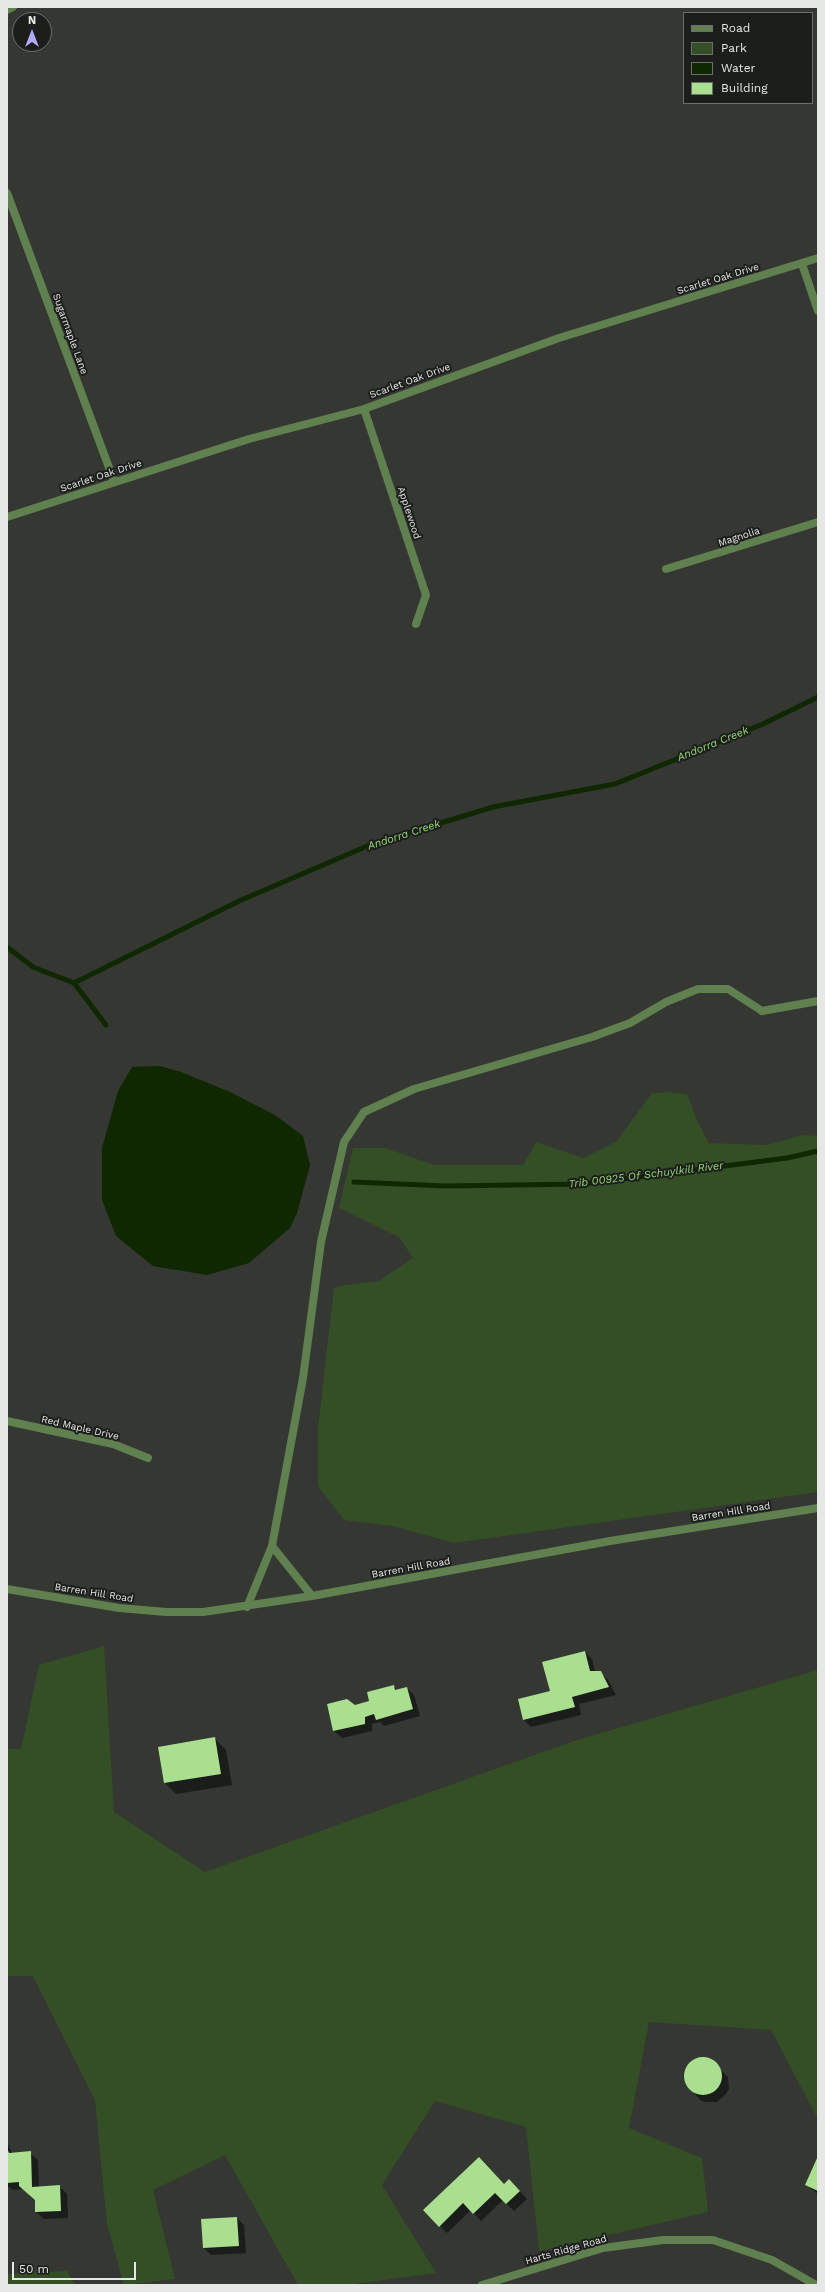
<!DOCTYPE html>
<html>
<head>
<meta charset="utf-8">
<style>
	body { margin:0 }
	#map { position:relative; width:825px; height:2292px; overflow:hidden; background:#343732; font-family:"Work Sans",sans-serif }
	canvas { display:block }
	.frame { position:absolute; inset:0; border:8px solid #e6e8e5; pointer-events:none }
	.legend { position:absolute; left:683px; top:12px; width:130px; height:92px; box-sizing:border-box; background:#1c1e1c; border:1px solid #6d6f6c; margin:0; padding:5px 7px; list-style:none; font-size:12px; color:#e6e8e5 }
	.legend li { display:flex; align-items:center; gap:8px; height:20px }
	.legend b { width:20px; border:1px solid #6d6f6c }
	.north { position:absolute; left:12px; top:12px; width:40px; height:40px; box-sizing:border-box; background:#1c1e1c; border:1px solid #6d6f6c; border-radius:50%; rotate:0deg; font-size:11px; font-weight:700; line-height:16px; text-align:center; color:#e6e8e5 }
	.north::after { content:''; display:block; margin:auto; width:14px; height:18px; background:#b1adfa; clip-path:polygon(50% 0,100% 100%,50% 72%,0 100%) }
	.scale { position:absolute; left:12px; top:2262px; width:124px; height:18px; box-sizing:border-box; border:2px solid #e6e8e5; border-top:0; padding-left:5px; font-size:12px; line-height:14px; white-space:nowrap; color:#e6e8e5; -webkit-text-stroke:3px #1c1e1c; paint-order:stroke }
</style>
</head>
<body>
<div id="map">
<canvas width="825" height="2292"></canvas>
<div class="frame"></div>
<ul class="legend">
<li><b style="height:5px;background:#608050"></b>Road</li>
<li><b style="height:11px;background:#344f25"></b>Park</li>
<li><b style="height:11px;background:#0f2801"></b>Water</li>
<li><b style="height:11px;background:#abdf90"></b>Building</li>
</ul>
<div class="north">N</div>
<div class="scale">50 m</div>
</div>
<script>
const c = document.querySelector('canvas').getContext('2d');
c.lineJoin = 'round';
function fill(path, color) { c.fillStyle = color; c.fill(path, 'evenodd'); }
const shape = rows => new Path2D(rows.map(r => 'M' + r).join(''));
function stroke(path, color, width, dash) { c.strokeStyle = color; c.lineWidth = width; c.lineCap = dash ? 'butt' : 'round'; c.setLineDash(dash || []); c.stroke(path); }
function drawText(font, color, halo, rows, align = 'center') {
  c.font = font + ' "Work Sans",sans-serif'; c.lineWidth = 4; c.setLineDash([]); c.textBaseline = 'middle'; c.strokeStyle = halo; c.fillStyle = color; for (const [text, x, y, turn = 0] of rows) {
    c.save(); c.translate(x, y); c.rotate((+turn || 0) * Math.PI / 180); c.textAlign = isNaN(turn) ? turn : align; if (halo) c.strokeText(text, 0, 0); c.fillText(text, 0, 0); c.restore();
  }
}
fill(shape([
	[666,1092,687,1094,697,1120,709,1143,767,1145,803,1135,818,1136,818,1492,454,1543,393,1526,344,1520,318,1486,318,1428,334,1288,344,1285,379,1281,413,1258,399,1237,339,1208,353,1148,385,1148,434,1165,523,1165,536,1142,583,1158,616,1142,652,1093],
	[104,1646,114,1812,205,1872,574,1741,818,1670,818,2119,771,2030,649,2022,629,2128,702,2158,708,2212,539,2251,526,2127,435,2101,382,2185,436,2273,347,2285,298,2285,225,2155,153,2190,175,2279,124,2285,107,2224,95,2100,33,1976,7,1976,7,1749,21,1749,39,1665],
	[67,2271,75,2285,7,2285,7,2274]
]), '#344f25');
fill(shape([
	[160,1066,181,1072,230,1092,275,1115,303,1136,310,1165,297,1213,290,1228,249,1263,207,1275,153,1266,116,1236,102,1200,102,1148,118,1091,132,1067]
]), '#0f2801');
fill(shape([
	[585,1652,592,1659,595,1672,600,1672,608,1680,616,1695,579,1704,581,1715,531,1727,524,1720,519,1700,551,1692],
	[393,1686,398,1690,407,1688,414,1695,420,1716,384,1726,380,1722,372,1724,372,1731,342,1738,334,1731,328,1705,355,1706,370,1702],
	[215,1739,226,1750,232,1785,176,1794,165,1783],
	[699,2058,711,2060,728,2077,729,2089,726,2094,717,2102,705,2102,700,2100,685,2082,685,2070,688,2065],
	[7,2142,12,2153,30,2153,38,2160,39,2187,59,2186,67,2194,68,2218,44,2219,36,2212,36,2200,24,2189,14,2190,7,2186],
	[818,2160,818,2194,806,2185],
	[505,2185,517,2188,527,2199,514,2211,503,2200,481,2221,471,2210,447,2233,424,2210],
	[237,2218,244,2225,246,2253,211,2255,204,2248]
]), '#0007');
stroke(shape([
	[7,947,33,967,74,983,239,901,372,844,493,807,615,784,763,724,818,697],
	[74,983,106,1025],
	[354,1182,445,1186,583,1184,787,1158,818,1151]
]), '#0f2801', 5);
fill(shape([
	[585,1651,590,1671,601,1671,609,1687,572,1697,575,1707,523,1720,518,1699,550,1691,542,1662],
	[394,1685,395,1690,407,1687,413,1709,376,1720,374,1714,365,1717,365,1724,333,1731,327,1704,347,1699,355,1705,369,1701,367,1692],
	[215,1737,221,1774,164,1783,158,1747],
	'684 2076a19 19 0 1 1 38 0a19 19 0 1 1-38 0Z',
	[7,2148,9,2153,31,2151,32,2187,60,2185,61,2211,35,2212,35,2200,19,2186,19,2182,7,2183],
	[818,2156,818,2191,805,2185],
	[479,2157,504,2184,509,2179,520,2191,506,2204,495,2193,473,2214,463,2203,439,2227,423,2210],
	[237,2217,239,2246,203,2248,201,2219]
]), '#abdf90');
stroke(shape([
	[272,1546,312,1596],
	[247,1607,272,1546,303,1378,321,1242,344,1142,364,1112,414,1089,592,1037,630,1023,666,1002,698,989,728,989,762,1011]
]), '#608050', 8);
stroke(shape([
	[7,10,13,7],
	[7,193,114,481],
	[802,264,818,311],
	[364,409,426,595,416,624],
	[7,517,249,439,364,409,559,338,818,258],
	[666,569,818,522],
	[762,1011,818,1001],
	[7,1421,113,1444,148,1458],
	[482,2285,603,2248,663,2240,713,2240,772,2260,816,2285]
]), '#608050', 8);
stroke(shape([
	[7,1589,119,1608,166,1612,203,1612,312,1596,610,1541,818,1508]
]), '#608050', 8);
drawText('10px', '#e6e8e5', '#1c1e1c', [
	["Scarlet Oak Drive",718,279,-17],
	["Sugarmaple Lane",70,334,70],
	["Scarlet Oak Drive",410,381,-20],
	["Scarlet Oak Drive",101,476,-18],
	["Applewood",409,513,72],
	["Magnolia",739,537,-18],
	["Red Maple Drive",80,1428,13],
	["Barren Hill Road",731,1512,-9],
	["Barren Hill Road",411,1568,-10],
	["Barren Hill Road",94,1593,9],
	["Harts Ridge Road",566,2250,-16]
]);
drawText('italic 11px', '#98d974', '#1c1e1c', [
	["Andorra Creek",713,744,-22],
	["Andorra Creek",404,835,-18],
	["Trib 00925 Of Schuylkill River",646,1175,-7]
]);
</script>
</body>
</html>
